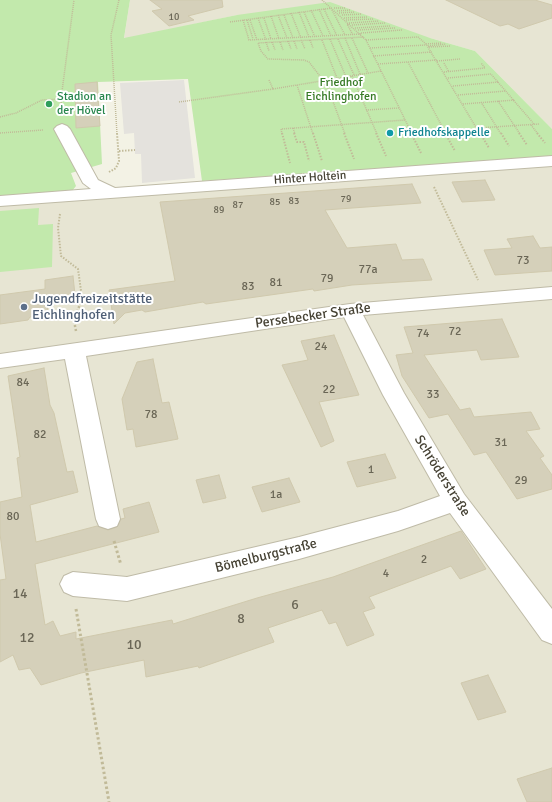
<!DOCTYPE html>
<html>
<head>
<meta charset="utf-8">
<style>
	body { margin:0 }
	canvas { display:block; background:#f3f2e5 }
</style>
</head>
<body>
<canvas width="552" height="802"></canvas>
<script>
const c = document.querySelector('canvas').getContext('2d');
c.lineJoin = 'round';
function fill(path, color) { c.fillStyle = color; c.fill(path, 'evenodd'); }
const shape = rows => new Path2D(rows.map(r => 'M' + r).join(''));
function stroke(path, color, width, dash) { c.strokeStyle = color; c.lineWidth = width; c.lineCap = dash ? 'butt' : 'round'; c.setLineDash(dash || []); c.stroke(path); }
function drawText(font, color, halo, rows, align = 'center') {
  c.font = font + ' Signika,sans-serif'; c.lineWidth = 4; c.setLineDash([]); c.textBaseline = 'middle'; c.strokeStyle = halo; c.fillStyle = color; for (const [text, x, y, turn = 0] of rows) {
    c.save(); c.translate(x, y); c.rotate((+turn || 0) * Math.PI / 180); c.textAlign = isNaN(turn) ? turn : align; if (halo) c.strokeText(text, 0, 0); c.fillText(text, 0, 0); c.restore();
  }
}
fill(shape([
	[130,0,552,0,552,129,475,51,430,38,237,15,124,39],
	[552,165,552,802,0,802,0,205]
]), '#e7e5d3');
fill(shape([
	[0,0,130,0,124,38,237,15,330,2,430,38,475,51,552,129,552,156,202,181,188,79,98,82,102,164,71,173,76,186,72,191,0,197],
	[39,208,38,225,53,224,52,267,0,272,0,211]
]), '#c2e9ac');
fill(shape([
	[184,80,195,178,142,183,141,154,135,154,134,133,124,134,120,83]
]), '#e4e2dd');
const building = shape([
	[150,0,222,0,223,7,188,16,194,20,169,26,152,11,162,9,150,0],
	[446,0,535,0,552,5,552,18,519,29,508,24,500,26,446,0],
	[97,82,100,126,76,128,75,84,97,82],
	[485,180,495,200,462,202,452,182,485,180],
	[412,184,421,203,325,210,347,248,396,244,402,260,423,259,432,280,352,285,314,291,313,289,206,304,203,302,145,312,142,310,125,313,114,324,109,290,175,281,160,202,412,184],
	[533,236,540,248,552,247,552,271,495,275,484,250,512,248,507,239,533,236],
	[73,276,75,295,47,299,48,314,30,317,28,320,0,324,0,295,45,289,45,280,73,276],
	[502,319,519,357,481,360,477,350,424,355,460,410,470,408,474,417,531,412,540,429,526,431,544,456,540,458,552,475,552,489,517,499,486,452,474,455,448,414,429,418,402,376,396,355,413,353,404,327,502,319],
	[334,335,359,395,319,402,334,441,321,447,282,365,308,360,301,341,334,335],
	[153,359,162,403,169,402,178,439,136,447,133,429,127,430,122,399,137,362,153,359],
	[44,368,50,405,54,413,67,472,73,471,78,492,30,505,36,542,97,526,108,530,117,527,121,519,125,518,123,509,149,502,159,532,35,564,45,625,53,621,60,636,76,632,76,639,172,620,173,624,257,598,333,577,461,531,486,569,460,579,451,566,369,597,375,608,363,612,374,635,347,646,336,622,329,624,322,610,268,628,274,642,199,668,198,666,146,677,144,660,81,673,41,685,30,668,19,670,13,655,0,662,0,580,6,579,0,534,0,502,22,497,17,458,20,457,8,376,44,368],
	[385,454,396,478,357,487,347,462,385,454],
	[219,475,226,498,203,503,196,480,219,475],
	[289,478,300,502,262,512,252,487,289,478],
	[488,675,506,712,478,720,461,683,488,675],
	[552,768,552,802,527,802,517,779,552,768]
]);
fill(building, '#d5d0ba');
stroke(building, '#d0c9ad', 1);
const minor = shape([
	[62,124,67,126,70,129,98,180,115,188,552,156,552,166,0,206,0,196,91,189,83,183,54,129,57,126,62,124],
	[552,287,552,299,363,315,404,393,464,494,552,609,552,644,542,640,450,513,398,531,299,559,127,601,73,596,64,592,60,584,64,576,73,572,127,577,299,537,398,511,440,496,383,395,344,317,86,356,120,519,117,526,108,529,99,526,96,519,65,359,0,368,0,354,350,304,552,287]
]);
stroke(minor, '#bfbba7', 2);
stroke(shape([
	[322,0,366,40,412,134],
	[331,8,345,35],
	[334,8,345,8],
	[319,9,331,36],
	[324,9,337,36],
	[311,10,323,36],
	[337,11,350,10],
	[299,12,309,37],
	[304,12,315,37],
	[291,13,301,38],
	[339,13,355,12],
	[278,15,287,38],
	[284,15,293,38],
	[342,15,362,14],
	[271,16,279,39],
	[258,18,266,40],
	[264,18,271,39],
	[344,18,367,17],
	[243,20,249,40,361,34],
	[247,20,253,39],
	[250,20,257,40],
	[346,20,373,19],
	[230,22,332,8],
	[349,23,379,21],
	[350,24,347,24,353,35],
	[352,25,385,23],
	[355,28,390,26],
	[358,30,395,28],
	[361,33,402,30],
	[345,38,360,74],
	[352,38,368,73],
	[330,39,346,77],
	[338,39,354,75],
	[301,40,305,49],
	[310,40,313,48],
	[322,40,337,78],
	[366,40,418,37,426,44,480,134],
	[288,41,291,49],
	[294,41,297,49],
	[266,42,269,51],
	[272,42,275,50],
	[280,42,283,50],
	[426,44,441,43],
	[428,46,446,44],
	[429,47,451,46],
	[370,48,426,45],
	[373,56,432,52],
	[437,61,460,59],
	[408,62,446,134],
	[444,63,449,72],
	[378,64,437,60],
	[444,72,485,68,481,63],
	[352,76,377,134],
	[448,78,491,74,534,124],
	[269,80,273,89,381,71],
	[323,80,309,62,304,60,268,59,261,51,258,43,364,37],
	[325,80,345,134],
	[297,85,313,134],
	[453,86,499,82],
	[458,95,506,91],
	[498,101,520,134],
	[179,102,273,89],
	[481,102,501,134],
	[463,104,515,100],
	[366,110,399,108],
	[62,113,61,99,74,0],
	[0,117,16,113,42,100,61,99],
	[531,125,538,134],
	[293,128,295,134],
	[478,128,539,124],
	[0,133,43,130],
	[117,134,111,35,119,0],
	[282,134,281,129,405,120]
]), '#c1ba98', 1.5, [1, 1]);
stroke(shape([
	[282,133,290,163],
	[294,133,297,142,304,142,309,161],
	[313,133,322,161],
	[344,133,354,159],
	[376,133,386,156],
	[411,133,421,153],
	[445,133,455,151],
	[480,133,489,148],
	[501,133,509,146],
	[519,133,527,145],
	[537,133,545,143],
	[119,151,135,150],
	[109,172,116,168,119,161,117,133],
	[434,187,478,280],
	[60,214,58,228,61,256,78,269,82,298,80,305]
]), '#c1ba98', 2, [1.5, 1.5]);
stroke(shape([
	[76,331,74,321,80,304]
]), '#c1ba98', 2.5, [2, 2]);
stroke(shape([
	[114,541,121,565],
	[76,609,109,802]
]), '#c1ba98', 3, [2.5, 2.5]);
fill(minor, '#fff');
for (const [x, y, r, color] of [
	[49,104,4,"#2e9e5b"],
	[390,133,4,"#0f9aa8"],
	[24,307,4,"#5c6f8a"]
]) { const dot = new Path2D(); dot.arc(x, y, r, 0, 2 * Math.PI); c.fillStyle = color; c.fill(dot); stroke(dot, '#fff', 1.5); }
drawText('10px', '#6a6656', null, [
	["10",174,17],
	["79",346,199],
	["83",294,201],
	["85",275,202],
	["87",238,205],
	["89",219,210]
]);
drawText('12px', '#367a25', '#fff', [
	["Friedhof",341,83],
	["Eichlinghofen",341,97]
]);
drawText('12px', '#27864d', '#fff', [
	["Stadion an",57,97],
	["der Hövel",57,111]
], 'left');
drawText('12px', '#0d838f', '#fff', [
	["Friedhofskappelle",398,133]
], 'left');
drawText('12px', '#464234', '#fff', [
	["Hinter Holtein",310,178,-4]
]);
drawText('12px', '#6a6656', null, [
	["73",523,261],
	["77a",368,270],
	["79",327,279],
	["81",276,283],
	["83",248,287],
	["72",455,332],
	["74",423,334],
	["24",321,347],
	["84",23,383],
	["22",329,390],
	["33",433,395],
	["78",151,415],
	["82",40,435],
	["31",501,443],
	["1",371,470],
	["29",521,481],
	["1a",276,495],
	["80",13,517],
	["2",424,560],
	["4",386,574]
]);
drawText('14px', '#4e5e75', '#fff', [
	["Jugendfreizeitstätte",32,299],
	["Eichlinghofen",32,315]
], 'left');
drawText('14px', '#464234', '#fff', [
	["Persebecker Straße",313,316,-8],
	["Schröderstraße",442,476,58],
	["Bömelburgstraße",266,556,-14]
]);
drawText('14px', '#6a6656', null, [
	["14",20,594],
	["6",295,605],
	["8",241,619],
	["12",27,638],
	["10",134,645]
]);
</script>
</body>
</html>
